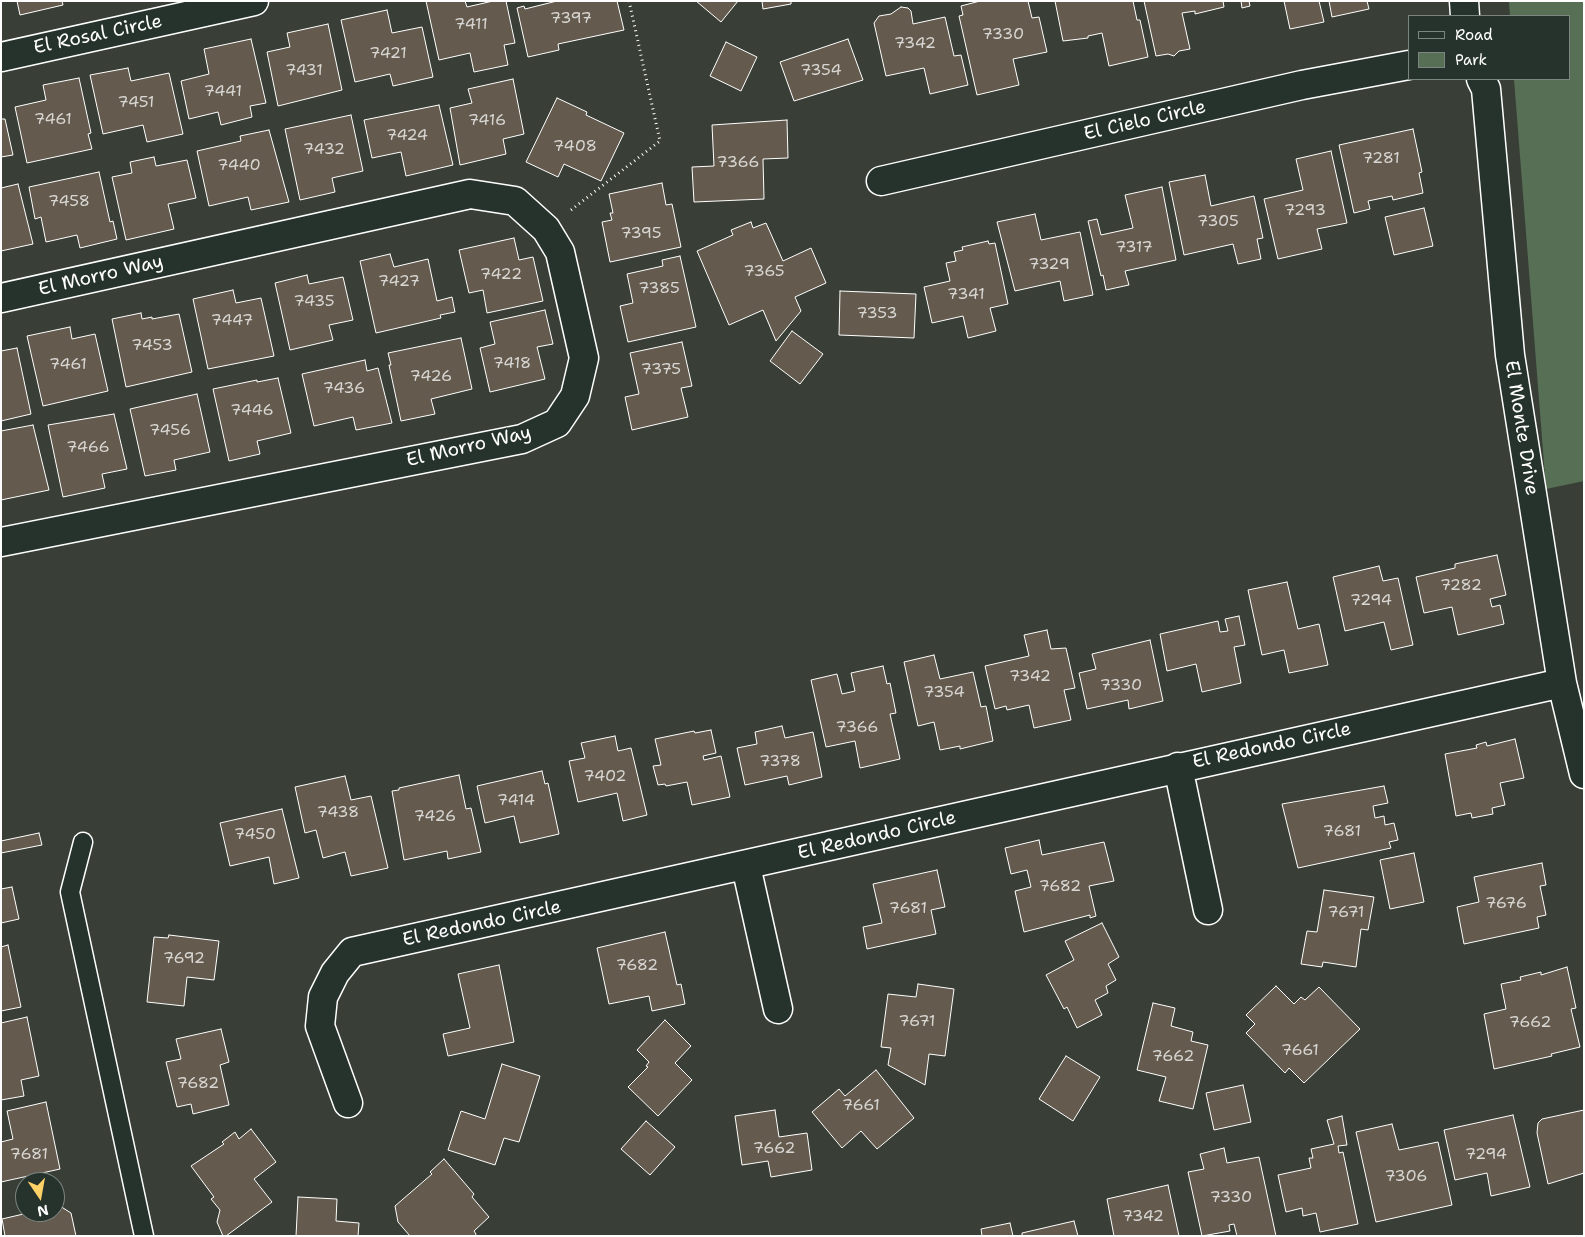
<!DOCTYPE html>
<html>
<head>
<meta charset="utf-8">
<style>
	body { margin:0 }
	#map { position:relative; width:1585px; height:1237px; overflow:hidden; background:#393f37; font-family:"Shantell Sans",sans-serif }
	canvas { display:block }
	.frame { position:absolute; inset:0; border:2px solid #fff; pointer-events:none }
	.legend { position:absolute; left:1408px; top:15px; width:162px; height:65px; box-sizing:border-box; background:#26332d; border:1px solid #7d8581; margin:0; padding:6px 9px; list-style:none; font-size:15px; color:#fff }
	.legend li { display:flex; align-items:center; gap:10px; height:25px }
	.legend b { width:25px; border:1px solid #7d8581 }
	.north { position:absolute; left:15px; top:1172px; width:50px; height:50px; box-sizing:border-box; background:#26332d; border:1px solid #7d8581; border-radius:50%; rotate:168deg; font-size:14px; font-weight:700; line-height:20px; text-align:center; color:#fff }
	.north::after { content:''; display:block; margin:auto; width:18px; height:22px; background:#ffd166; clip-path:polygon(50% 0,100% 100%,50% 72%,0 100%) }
</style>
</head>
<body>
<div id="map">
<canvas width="1585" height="1237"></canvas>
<div class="frame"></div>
<ul class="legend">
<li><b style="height:6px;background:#26332d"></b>Road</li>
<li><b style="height:14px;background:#577055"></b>Park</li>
</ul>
<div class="north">N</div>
</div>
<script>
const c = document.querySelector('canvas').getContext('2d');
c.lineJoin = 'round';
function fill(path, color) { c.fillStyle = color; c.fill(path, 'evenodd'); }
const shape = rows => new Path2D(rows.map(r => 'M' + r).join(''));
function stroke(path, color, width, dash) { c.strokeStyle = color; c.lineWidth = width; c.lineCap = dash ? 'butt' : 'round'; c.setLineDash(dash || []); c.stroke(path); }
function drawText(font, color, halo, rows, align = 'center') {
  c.font = font + ' "Shantell Sans",sans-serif'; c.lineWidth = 4; c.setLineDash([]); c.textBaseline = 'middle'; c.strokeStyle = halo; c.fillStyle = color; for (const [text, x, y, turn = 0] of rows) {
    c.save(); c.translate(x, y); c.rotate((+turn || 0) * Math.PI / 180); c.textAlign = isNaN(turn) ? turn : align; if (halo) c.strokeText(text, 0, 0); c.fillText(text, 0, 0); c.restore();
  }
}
fill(shape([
	[1509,1,1584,1,1584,481,1546,489,1514,79,1569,79,1569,16,1510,16]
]), '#577055');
const building = shape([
	[17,1,62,1,63,5,20,15,17,1],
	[426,1,465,1,467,7,493,1,506,1,515,43,504,45,508,65,474,72,470,53,439,60,426,1],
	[557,1,617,1,624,30,558,44,559,50,528,57,517,8,524,6,525,9,557,1],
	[696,1,738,1,721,22,696,1],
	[762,1,791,1,791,4,763,9,762,1],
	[980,1,1028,1,1032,18,1039,17,1047,52,1013,59,1019,85,977,95,959,16,963,15,961,6,980,1],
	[1055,1,1133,1,1137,20,1140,20,1148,57,1109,66,1102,33,1088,36,1088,38,1063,41,1055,1],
	[1144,1,1223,1,1224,7,1195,14,1195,11,1182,13,1190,49,1179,51,1174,56,1168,54,1156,56,1144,1],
	[1241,1,1249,1,1250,6,1242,8,1241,1],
	[1284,1,1319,1,1324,22,1290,29,1284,1],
	[1329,1,1367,1,1369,9,1332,17,1329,1],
	[901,7,908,8,911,11,913,24,945,17,954,56,961,55,968,85,930,94,924,68,886,76,874,23,879,16,891,14,901,7],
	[387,10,392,33,422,27,433,77,393,86,390,74,355,82,341,20,387,10],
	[328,24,342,90,278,106,267,52,290,47,287,33,328,24],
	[251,39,266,103,250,106,252,117,221,125,218,112,189,119,181,81,209,74,204,49,251,39],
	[848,39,863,80,794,101,780,62,848,39],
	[726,42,757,57,741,91,710,76,726,42],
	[128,68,131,81,169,73,183,134,147,142,143,125,103,134,90,75,128,68],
	[79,78,91,133,88,134,92,149,27,163,15,107,46,100,43,85,79,78],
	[513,79,524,134,503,139,506,154,460,165,450,108,472,103,468,89,513,79],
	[557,98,587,112,586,115,624,133,601,181,564,164,558,177,526,162,557,98],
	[439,105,453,165,406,176,401,152,372,158,364,120,439,105],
	[351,115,363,171,332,178,335,192,300,200,285,129,351,115],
	[1,119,5,119,13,155,1,157,1,119],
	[787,120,788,158,763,159,764,199,694,202,692,167,714,166,712,125,787,120],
	[1413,129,1422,172,1419,173,1423,193,1393,200,1392,196,1368,201,1370,209,1354,213,1339,145,1413,129],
	[269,130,289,202,251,210,248,197,209,206,197,151,241,141,240,136,269,130],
	[1331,151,1347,223,1317,229,1322,249,1278,259,1264,199,1303,190,1296,159,1331,151],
	[154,157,156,166,187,160,196,198,168,204,174,229,126,240,112,177,132,173,130,162,154,157],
	[99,172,110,222,113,221,117,239,80,248,77,235,46,242,41,217,35,219,29,187,99,172],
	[1205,175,1211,206,1254,196,1263,238,1257,239,1261,259,1238,264,1233,244,1184,255,1169,182,1205,175],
	[662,183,666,205,672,204,681,247,610,262,602,222,612,220,610,213,613,213,609,194,662,183],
	[18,184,33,244,1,251,1,188,18,184],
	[1162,187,1176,260,1125,271,1129,285,1106,290,1103,275,1101,276,1088,221,1097,219,1101,235,1133,228,1125,195,1162,187],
	[1424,208,1433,246,1394,255,1385,217,1424,208],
	[1035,214,1041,240,1080,232,1093,295,1064,301,1060,281,1015,291,997,222,1035,214],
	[751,222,753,228,766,223,783,261,811,248,826,283,795,297,801,311,776,341,763,310,729,325,697,251,733,235,731,230,751,222],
	[514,238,519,260,533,257,543,301,487,313,483,290,469,293,459,250,514,238],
	[988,241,989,244,995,243,1008,304,990,308,996,331,968,338,963,316,932,323,924,287,950,281,946,263,956,261,954,252,963,250,962,247,988,241],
	[390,254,394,267,428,259,437,301,452,297,455,312,440,315,441,318,376,333,360,261,390,254],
	[680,256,696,327,628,342,620,306,633,303,627,274,663,266,662,260,680,256],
	[307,275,309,284,343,277,353,320,329,325,333,340,290,350,275,283,307,275],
	[233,290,236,303,261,298,274,356,208,369,193,299,233,290],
	[840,291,916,294,914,338,839,335,840,291],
	[545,310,553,344,537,347,545,379,490,392,480,348,495,344,490,322,545,310],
	[141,313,142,319,152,317,152,319,179,314,192,372,126,387,112,319,141,313],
	[70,327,72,339,95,334,108,391,43,406,27,336,70,327],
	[792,331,823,354,800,384,770,361,792,331],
	[461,338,472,389,431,399,435,414,401,421,389,365,391,365,388,353,461,338],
	[682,342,692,386,681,388,688,417,632,430,625,397,639,394,630,353,682,342],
	[17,348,31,414,1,421,1,351,17,348],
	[365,360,367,371,378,368,392,423,356,430,353,417,314,426,302,374,365,360],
	[278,378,291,433,257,441,260,454,229,461,213,389,257,380,257,382,278,378],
	[197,394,210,452,174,460,176,470,145,476,130,409,197,394],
	[114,414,127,469,102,474,105,488,63,497,48,425,114,414],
	[33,425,49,490,1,500,1,431,33,425],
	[1497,555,1506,595,1490,599,1492,607,1500,605,1504,624,1458,635,1452,607,1424,613,1416,577,1455,568,1455,564,1497,555],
	[1379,566,1383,581,1398,578,1413,645,1391,650,1384,622,1345,631,1333,577,1379,566],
	[1287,582,1298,629,1319,624,1328,665,1289,673,1284,650,1262,655,1248,590,1287,582],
	[1239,616,1245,645,1234,647,1241,683,1202,692,1196,664,1167,671,1160,634,1218,621,1220,632,1228,631,1225,619,1239,616],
	[1047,630,1051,649,1066,648,1075,688,1064,690,1071,720,1034,728,1029,705,1007,710,1006,706,995,709,985,666,1029,656,1024,635,1047,630],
	[1150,640,1163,701,1129,709,1128,700,1087,709,1079,673,1096,669,1092,654,1150,640],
	[934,655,940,679,973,672,981,707,986,706,993,741,960,749,960,746,940,750,934,722,918,726,904,662,934,655],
	[883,666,887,684,890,683,896,713,890,714,900,759,860,768,855,741,826,747,811,680,837,674,842,694,855,691,851,673,883,666],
	[782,726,785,738,813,732,822,777,789,785,787,776,745,785,737,748,757,744,755,732,782,726],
	[711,730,716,753,703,756,704,760,721,756,730,797,692,805,687,782,666,786,665,784,658,785,653,766,661,765,655,739,694,731,695,733,711,730],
	[615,736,618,751,631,748,647,815,623,821,617,793,578,802,569,761,585,758,581,743,615,736],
	[1515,739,1524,778,1500,783,1505,805,1492,808,1493,814,1472,818,1471,813,1456,816,1445,754,1477,748,1476,745,1486,742,1487,746,1515,739],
	[542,771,545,784,548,783,559,834,520,843,514,816,485,823,477,786,542,771],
	[459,775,466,809,471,808,481,852,448,859,447,851,404,860,392,791,399,790,399,788,459,775],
	[345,776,351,800,371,796,388,868,351,876,345,852,323,858,316,830,305,833,295,787,345,776],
	[1384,786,1388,803,1373,806,1375,818,1384,816,1385,825,1394,823,1398,840,1389,842,1391,848,1298,868,1282,804,1384,786],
	[282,809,299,878,274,884,269,857,230,866,220,823,282,809],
	[39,833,42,845,1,853,1,841,39,833],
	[1039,840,1042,855,1104,842,1114,881,1089,886,1096,916,1090,918,1090,915,1024,932,1015,891,1031,887,1027,870,1011,874,1005,848,1039,840],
	[1414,853,1424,902,1390,909,1380,860,1414,853],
	[1542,863,1546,885,1540,886,1546,915,1537,917,1539,928,1464,944,1457,907,1479,902,1474,877,1542,863],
	[937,870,945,907,931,910,936,934,867,949,863,927,882,923,873,884,937,870],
	[12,887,19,919,1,923,1,889,12,887],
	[1324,890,1374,897,1368,930,1361,929,1356,967,1323,962,1322,967,1301,964,1307,931,1317,932,1324,890],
	[1102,923,1119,957,1108,964,1116,980,1106,986,1108,993,1095,1000,1102,1015,1077,1028,1067,1007,1064,1009,1046,975,1074,960,1065,941,1102,923],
	[665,932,677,985,681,984,685,1004,652,1011,649,996,609,1004,597,948,665,932],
	[169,935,219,941,214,980,187,977,184,1006,147,1002,154,937,168,938,169,935],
	[8,945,21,1007,1,1011,1,947,8,945],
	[499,965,514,1042,448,1056,443,1034,470,1028,458,974,499,965],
	[1567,967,1576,1008,1571,1009,1580,1047,1551,1054,1552,1056,1494,1069,1484,1014,1506,1009,1501,984,1521,980,1520,977,1541,972,1541,975,1567,967],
	[918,984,954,989,945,1056,929,1054,925,1085,888,1065,891,1048,881,1047,888,994,916,997,918,984],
	[1276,986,1294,1004,1301,997,1305,1000,1319,987,1360,1029,1304,1083,1289,1068,1285,1073,1246,1033,1255,1024,1246,1015,1276,986],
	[1153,1003,1175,1008,1171,1026,1193,1032,1191,1041,1208,1045,1193,1109,1159,1101,1166,1077,1137,1070,1153,1003],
	[27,1017,39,1076,21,1080,24,1096,1,1100,1,1023,27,1017],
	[665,1020,691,1046,675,1063,692,1080,658,1116,628,1087,648,1067,646,1066,649,1062,637,1050,665,1020],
	[221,1029,229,1062,220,1065,229,1105,193,1114,191,1104,177,1107,166,1062,181,1059,176,1039,221,1029],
	[1066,1056,1100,1077,1073,1121,1039,1099,1066,1056],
	[502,1064,540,1076,519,1142,504,1138,495,1165,448,1150,461,1111,485,1119,502,1064],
	[876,1070,914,1118,877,1149,861,1131,842,1148,812,1112,839,1089,845,1096,876,1070],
	[1243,1085,1251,1122,1214,1130,1206,1093,1243,1085],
	[46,1102,60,1169,1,1182,1,1142,13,1139,7,1111,46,1102],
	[775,1110,779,1137,807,1133,812,1170,771,1177,768,1161,742,1165,735,1116,775,1110],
	[1584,1110,1584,1173,1548,1184,1537,1133,1538,1123,1542,1119,1584,1110],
	[1513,1115,1530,1187,1491,1196,1487,1173,1455,1180,1444,1130,1513,1115],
	[1342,1116,1347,1145,1338,1146,1339,1153,1343,1152,1358,1224,1320,1232,1316,1213,1303,1216,1302,1208,1286,1212,1278,1175,1311,1168,1309,1158,1313,1158,1311,1149,1334,1144,1327,1120,1342,1116],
	[646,1121,675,1147,650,1175,621,1149,646,1121],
	[1392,1124,1399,1150,1438,1142,1452,1205,1376,1222,1356,1132,1392,1124],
	[251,1129,276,1162,254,1179,272,1202,226,1236,223,1236,217,1222,220,1210,211,1199,214,1197,191,1166,224,1144,222,1142,235,1132,239,1139,251,1129],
	[1224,1148,1227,1163,1259,1157,1276,1236,1237,1236,1234,1224,1229,1225,1230,1231,1202,1236,1188,1172,1204,1169,1200,1154,1224,1148],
	[444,1159,474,1194,472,1197,489,1217,474,1231,476,1234,475,1236,410,1236,398,1222,395,1206,432,1174,430,1172,444,1159],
	[1168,1185,1179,1236,1114,1236,1107,1199,1168,1185],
	[298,1197,337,1199,336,1221,359,1223,358,1236,296,1236,298,1197],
	[60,1206,71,1213,76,1236,5,1236,2,1219,32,1212,55,1212,55,1207,60,1206],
	[1074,1221,1078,1236,1022,1236,1022,1233,1074,1221],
	[1010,1223,1013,1236,982,1236,981,1229,1010,1223]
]);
fill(building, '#645b4e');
stroke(building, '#fff', 1);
const service = shape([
	[83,842,70,892,144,1236]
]);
const minor = shape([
	[1464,1,1465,16],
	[1,57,254,1],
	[1481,79,1486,89,1510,355,1562,683,1584,774],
	[881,181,1302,85,1409,65],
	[1,298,470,194,515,201,546,229,560,252,584,358,575,396,557,423,522,439,1,542],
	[1178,767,1208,910],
	[746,866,778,1009],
	[348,1103,320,1026,323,997,335,973,352,952,1562,683]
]);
stroke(service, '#fff', 21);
stroke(minor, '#fff', 31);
stroke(shape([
	[571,210,660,141,629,1]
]), '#fff', 3, [1, 4]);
stroke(service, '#26332d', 18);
stroke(minor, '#26332d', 28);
drawText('16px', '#d8d6d3', null, [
	["7397",571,19],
	["7411",471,25],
	["7330",1003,35],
	["7342",915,44],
	["7421",388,54],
	["7431",304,71],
	["7354",821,71],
	["7441",223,92],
	["7451",136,103],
	["7461",53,120],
	["7416",487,121],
	["7424",407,136],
	["7408",575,147],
	["7432",324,150],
	["7281",1381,159],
	["7366",738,163],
	["7440",239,166],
	["7458",69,202],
	["7293",1305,211],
	["7305",1218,222],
	["7395",641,234],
	["7317",1134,248],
	["7329",1049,265],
	["7365",764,272],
	["7422",501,275],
	["7427",399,282],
	["7385",659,289],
	["7341",966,295],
	["7435",314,302],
	["7353",877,314],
	["7447",232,321],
	["7453",152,346],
	["7418",512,364],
	["7461",68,365],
	["7375",661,370],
	["7426",431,377],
	["7436",344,389],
	["7446",252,411],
	["7456",170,431],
	["7466",88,448],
	["7282",1461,586],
	["7294",1371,601],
	["7342",1030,677],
	["7330",1121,686],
	["7354",944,693],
	["7366",857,728],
	["7378",780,762],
	["7402",605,777],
	["7414",516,801],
	["7438",338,813],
	["7426",435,817],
	["7681",1342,832],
	["7450",255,835],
	["7682",1060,887],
	["7676",1506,904],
	["7681",908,909],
	["7671",1346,913],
	["7692",184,959],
	["7682",637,966],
	["7671",917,1022],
	["7662",1530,1023],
	["7661",1300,1051],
	["7662",1173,1057],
	["7682",198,1084],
	["7661",861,1106],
	["7662",774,1149],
	["7681",29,1155],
	["7294",1486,1155],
	["7306",1406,1177],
	["7330",1231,1198],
	["7342",1143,1217]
]);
drawText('19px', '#fff', '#26332d', [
	["El Rosal Circle",98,35,-12],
	["El Cielo Circle",1145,121,-13],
	["El Morro Way",101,276,-13],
	["El Monte Drive",1521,428,81],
	["El Morro Way",469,447,-13],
	["El Redondo Circle",1272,746,-12],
	["El Redondo Circle",877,836,-13],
	["El Redondo Circle",482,924,-12]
]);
</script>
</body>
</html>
